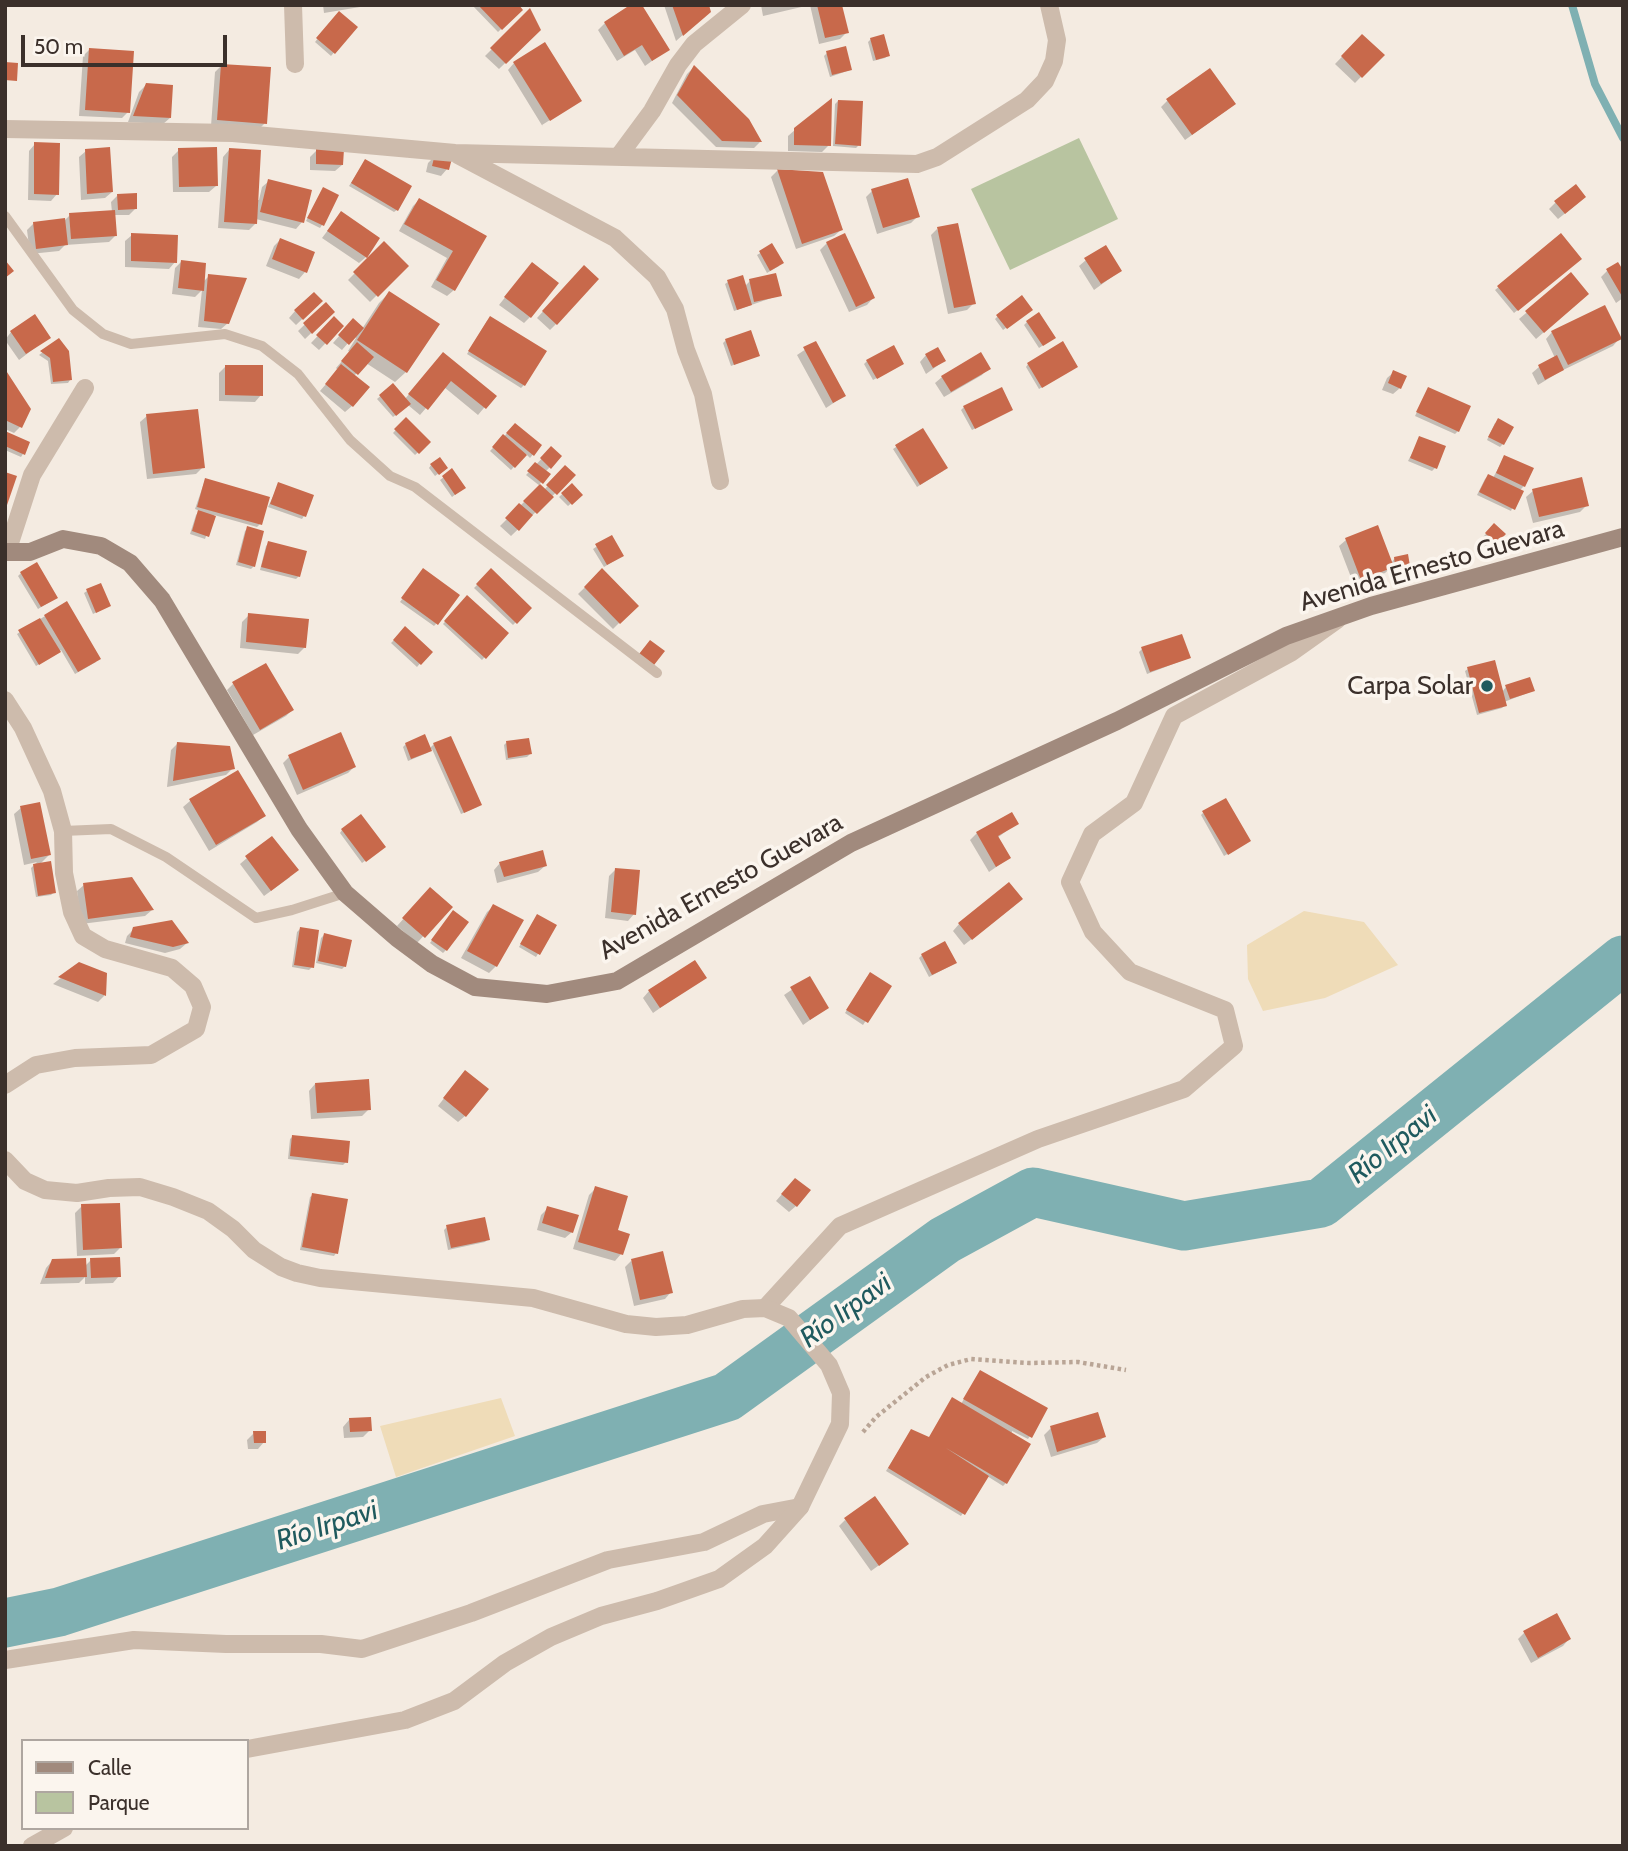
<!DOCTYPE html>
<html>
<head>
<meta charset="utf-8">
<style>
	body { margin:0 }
	#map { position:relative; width:1628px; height:1851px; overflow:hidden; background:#f4ebe1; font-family:Cabin,sans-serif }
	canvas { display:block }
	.frame { position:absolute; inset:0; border:7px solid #3b302b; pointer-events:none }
	.legend { position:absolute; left:21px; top:1739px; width:228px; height:91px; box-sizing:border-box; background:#fbf5ee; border:2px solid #aea6a0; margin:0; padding:9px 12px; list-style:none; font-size:21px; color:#3b302b }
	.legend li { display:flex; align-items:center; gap:14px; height:35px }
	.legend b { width:35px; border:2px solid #aea6a0 }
	.scale { position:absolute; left:21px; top:35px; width:206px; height:32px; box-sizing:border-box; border:4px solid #3b302b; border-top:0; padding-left:9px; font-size:21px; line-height:24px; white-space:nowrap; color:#3b302b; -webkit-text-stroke:5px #fbf5ee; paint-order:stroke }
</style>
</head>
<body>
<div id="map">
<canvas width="1628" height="1851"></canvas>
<div class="frame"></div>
<ul class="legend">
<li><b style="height:9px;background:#a18a7d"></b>Calle</li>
<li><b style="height:19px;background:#b8c4a0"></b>Parque</li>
</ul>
<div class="scale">50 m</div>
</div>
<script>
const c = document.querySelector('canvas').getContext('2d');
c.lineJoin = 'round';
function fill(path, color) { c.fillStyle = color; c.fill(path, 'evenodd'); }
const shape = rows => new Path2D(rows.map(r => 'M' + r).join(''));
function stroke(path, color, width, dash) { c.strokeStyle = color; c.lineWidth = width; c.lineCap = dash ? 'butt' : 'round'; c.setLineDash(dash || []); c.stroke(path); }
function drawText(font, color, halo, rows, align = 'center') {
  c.font = font + ' Cabin,sans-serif'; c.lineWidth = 7; c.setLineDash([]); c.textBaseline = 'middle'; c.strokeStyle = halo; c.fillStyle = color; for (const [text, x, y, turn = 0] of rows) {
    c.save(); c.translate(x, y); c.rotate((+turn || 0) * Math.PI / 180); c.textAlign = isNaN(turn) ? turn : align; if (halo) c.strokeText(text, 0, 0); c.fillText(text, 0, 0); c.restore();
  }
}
fill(shape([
	[1079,138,1118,219,1010,270,971,189]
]), '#b8c4a0');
fill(shape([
	[1304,911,1364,922,1398,965,1325,998,1263,1011,1248,979,1247,945],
	[501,1398,515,1436,396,1477,380,1426]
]), '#efdcb8');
fill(shape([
	[323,5,372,5,324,13],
	[472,5,516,5,521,10,498,32],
	[664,5,707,5,702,18,676,41],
	[761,5,810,5,763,16],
	[810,5,840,5,847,32,840,39,819,44],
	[530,11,539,30,499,69,485,56],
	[339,13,356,27,331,56,315,42],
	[605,23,667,50,645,66,635,50,617,61,598,30],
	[1362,36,1382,55,1355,83,1335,64],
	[871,39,888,55,885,58,873,61,868,42],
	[89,50,128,112,122,118,79,116,83,56],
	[827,53,850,70,830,77,824,56],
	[514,63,580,101,542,125,543,127,508,70],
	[222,65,265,123,258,130,211,126,215,72],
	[694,67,760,142,754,148,716,147,672,103,687,74],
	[146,85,170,118,163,124,128,122,139,92],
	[1168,100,1227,110,1185,140,1161,107],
	[838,101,859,145,856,148,833,146,835,104],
	[796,129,829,145,822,152,788,151,788,136],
	[35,144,57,194,51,201,28,200,29,151],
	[179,150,216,186,209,192,173,192,172,157],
	[229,150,257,200,259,200,262,187,269,181,302,222,296,229,256,219,256,223,249,230,218,228,223,157],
	[317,150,342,165,335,171,310,170,310,157],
	[86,151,112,192,105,198,81,200,79,157],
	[435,156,447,169,441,176,426,172,428,163],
	[363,164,397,210,394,212,349,186],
	[777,171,822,174,841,230,834,236,796,249,771,177],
	[872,191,918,216,911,223,877,234,866,197],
	[321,192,322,225,320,228,306,221],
	[118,195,135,209,129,215,114,215,116,235,109,242,65,245,59,251,30,254,27,230,34,223,65,220,70,215,112,212,111,202],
	[419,200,484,236,454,290,447,296,431,287,447,258,399,231,413,206],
	[1556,202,1578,203,1558,219,1549,209],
	[341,213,366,257,359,263,322,238],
	[937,229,974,303,967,310,948,314,931,235],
	[132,235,175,262,169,269,125,267,125,241],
	[1561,236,1577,261,1514,313,1495,290],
	[280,240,305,272,299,279,266,266,274,246],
	[827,243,873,298,867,305,849,312,820,250],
	[384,244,406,266,370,302,348,280],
	[772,246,779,266,767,273,757,255],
	[1086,260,1120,271,1094,290,1079,266],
	[181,262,203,282,209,276,228,323,221,329,198,327,202,290,195,297,172,294,175,268],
	[526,271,530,317,524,323,499,305],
	[1607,271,1623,273,1623,298,1616,303,1601,277],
	[577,274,556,324,550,330,537,318],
	[1571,275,1580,301,1536,339,1519,319],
	[750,281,780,295,734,311,725,284,728,282,745,286],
	[389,293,406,372,395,382,366,363,354,376,352,406,345,412,320,391,338,370,336,368,350,352,348,351,356,338,354,336,342,350,333,343,347,327,362,329,379,303],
	[321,301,296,325,289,318,295,311],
	[326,304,333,312,305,339,298,331],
	[1028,312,1003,330,995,319,998,316],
	[334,319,342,326,319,350,311,343],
	[487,321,524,385,521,388,467,354],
	[1027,322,1051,340,1039,348,1024,325],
	[11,332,49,337,19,360,5,340],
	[1552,332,1619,339,1613,346,1561,371,1538,385,1532,373,1539,367,1555,358,1546,339],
	[59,340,70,380,68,383,51,384,48,361,39,355],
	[726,340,758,355,731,366,723,343],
	[815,343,844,396,826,408,797,355],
	[926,355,944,361,926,374,920,362],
	[437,360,494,396,478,415,444,387,420,415,408,405,393,417,377,399,393,385,405,399],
	[867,361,899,366,873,380,864,364],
	[1028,364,1073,369,1039,389,1026,367],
	[225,367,261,395,255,402,219,401,219,373],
	[988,368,982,375,944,397,935,383,942,377],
	[5,372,20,427,14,433,5,429],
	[1394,372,1400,388,1393,394,1382,390,1387,378],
	[1428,389,1458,431,1455,434,1415,416],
	[964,407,1011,410,972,430,961,410],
	[147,416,203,467,196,474,147,479,140,422],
	[406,419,429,442,415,455,393,433],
	[1495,423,1503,444,1500,447,1487,440],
	[515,425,540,446,530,458,526,454,511,470,490,451],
	[922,430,943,471,917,487,893,449],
	[6,433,23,454,21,457,5,450],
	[1420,438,1435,468,1432,471,1408,461],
	[551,449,550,467,545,472,548,474,539,485,544,490,565,467,574,475,511,536,500,526,540,486,526,475],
	[1504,457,1524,486,1519,491,1511,511,1477,495,1485,479,1488,476,1493,478],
	[431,465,443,470,435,476,429,468],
	[452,471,461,490,452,497,440,480],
	[205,480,260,524,257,527,214,515,205,539,190,534,196,515,200,511,195,509],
	[279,484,304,516,302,519,268,507],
	[572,485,581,495,568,506,559,497],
	[1533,491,1587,505,1580,512,1533,523,1526,497],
	[1494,526,1504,534,1488,550,1479,541],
	[248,528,254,566,251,569,236,565,245,531],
	[611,537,619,558,604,567,593,549],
	[1346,540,1391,563,1395,558,1409,571,1407,574,1394,576,1393,566,1385,573,1354,585,1339,546],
	[269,543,299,576,296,579,260,570,266,546],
	[491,571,530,608,513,625,474,588],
	[602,571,636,606,613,629,578,594],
	[21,573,53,600,38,609,18,576],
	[421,573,436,624,434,626,400,602],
	[87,591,109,606,93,614,84,593],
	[467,598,507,633,482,660,443,624],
	[249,615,305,647,298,654,240,648,242,622],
	[45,616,96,662,75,674,61,650,36,666,17,634],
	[405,629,430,652,417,667,391,643],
	[1142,649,1189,658,1147,674,1139,652],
	[1468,669,1502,692,1506,687,1533,691,1504,702,1505,705,1502,708,1477,715,1465,671],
	[233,684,292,710,286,716,253,735,227,690],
	[506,743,530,754,527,757,506,760,504,745],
	[177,744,233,768,226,775,167,787,171,750],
	[406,744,429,749,434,744,477,807,461,814,432,749,427,753,408,761,403,747],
	[289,757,354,767,348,773,297,795,283,763],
	[237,772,264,816,257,822,209,851,183,807,190,801],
	[21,808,49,855,39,865,54,892,51,895,36,897,31,868,37,862,24,865,14,814],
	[1203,813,1246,843,1224,856,1201,815],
	[1011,814,1016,824,997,838,1009,858,989,872,970,840,977,833],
	[342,830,381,849,362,863,340,833],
	[247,858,290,877,264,896,240,864],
	[500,863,545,866,538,872,497,883,494,870],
	[616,869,634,914,628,921,605,918,609,876],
	[84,885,152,910,145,916,81,924,77,891],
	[424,896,450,907,417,943,397,926],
	[494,906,521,921,496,966,489,973,461,958,487,912],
	[1014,906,964,945,953,931,959,924],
	[451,915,446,950,443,953,430,943],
	[535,919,555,926,536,957,519,947],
	[134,929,187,943,180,949,165,953,125,943,127,936],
	[300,929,312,967,309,970,292,967,297,932],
	[324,935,345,966,342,969,316,963,321,938],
	[922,955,952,965,929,977,919,958],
	[79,964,105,974,104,996,98,1002,53,984],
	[704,977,653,1013,643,998,649,991],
	[867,977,889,986,863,1025,845,1013],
	[809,978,827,1008,803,1025,784,995],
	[459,1079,465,1116,458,1122,438,1106],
	[315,1084,369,1109,362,1116,311,1119,309,1091],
	[293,1136,346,1162,343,1165,288,1159,290,1139],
	[789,1186,796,1206,789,1212,776,1201],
	[596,1188,616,1232,621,1254,615,1261,573,1249,589,1195],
	[313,1195,336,1253,334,1256,300,1250,310,1197],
	[82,1206,120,1248,114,1254,77,1256,75,1213],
	[548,1208,572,1232,565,1238,537,1230,541,1215],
	[447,1227,488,1239,485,1242,448,1250,444,1230],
	[91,1260,119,1276,113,1283,85,1284,85,1277,79,1283,40,1284,46,1268,52,1261,85,1266],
	[631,1261,671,1292,665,1299,634,1306,625,1267],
	[978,1375,1030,1436,1028,1439,1012,1431,1006,1483,1003,1486,987,1476,961,1516,886,1471,909,1434,928,1439,961,1404],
	[349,1420,370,1430,363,1437,344,1438,343,1427],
	[1051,1428,1104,1437,1097,1443,1051,1457,1044,1435],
	[254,1433,264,1442,258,1449,248,1449,247,1440],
	[845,1520,900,1550,871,1571,839,1526],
	[1524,1633,1569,1639,1563,1646,1531,1663,1518,1639]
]), '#0003');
stroke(shape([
	[1572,5,1595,84,1623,138]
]), '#7fb0b2', 8);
stroke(shape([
	[5,1623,59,1612,727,1397,945,1240,1033,1192,1184,1226,1321,1203,1623,960]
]), '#7fb0b2', 49);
fill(shape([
	[478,5,519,5,523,10,502,30],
	[630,5,642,5,670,50,652,61,642,45,624,56,604,22],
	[672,5,709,5,711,12,683,36],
	[817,5,842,5,849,33,825,38],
	[530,8,541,30,506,64,490,48],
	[339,11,358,27,335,54,316,38],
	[884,34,890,56,876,60,870,38],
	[1362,34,1385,55,1362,78,1341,56],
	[545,42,582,101,550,121,513,62],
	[846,46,852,70,832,75,826,51],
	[89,48,134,51,130,113,85,110],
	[5,62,18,63,17,81,5,80],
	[221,64,271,67,267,124,217,120],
	[694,65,749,119,762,142,722,141,677,95],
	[1210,68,1236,104,1192,135,1166,99],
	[146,83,173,85,171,118,133,116],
	[832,98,831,146,794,145,794,128],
	[838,100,863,101,861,146,835,144],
	[34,142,60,143,59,195,34,194],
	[110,147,113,192,87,194,85,149],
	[217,147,218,186,179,187,178,148],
	[229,148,261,150,257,224,224,222],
	[316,149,344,149,343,165,316,164],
	[435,154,452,158,449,170,432,166],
	[365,159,412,186,398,211,351,183],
	[777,169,823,172,843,230,802,244],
	[908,178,920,217,883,228,871,189],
	[268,179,312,190,304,223,260,212],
	[1576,184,1586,197,1565,214,1554,201],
	[323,187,339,195,324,226,307,218],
	[137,193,137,209,118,210,117,194],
	[419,198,487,236,455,291,436,280,453,251,404,224],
	[115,210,117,236,71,239,69,213],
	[341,211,380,238,367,258,327,231],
	[65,218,68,245,36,249,33,222],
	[958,223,976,304,954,308,937,227],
	[131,233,178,235,177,263,131,261],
	[845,233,875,298,856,307,826,242],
	[1561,233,1582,259,1518,311,1497,286],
	[280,238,315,252,307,273,272,259],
	[384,241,409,266,378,297,353,272],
	[772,243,784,263,770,271,759,251],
	[1106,245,1122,271,1101,284,1084,258],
	[5,260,14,271,5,278],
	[181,260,206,263,204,291,178,288],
	[532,262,559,283,531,318,504,297],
	[1618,262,1623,270,1623,298,1606,269],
	[584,265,599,279,557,325,542,311],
	[1571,272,1589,294,1544,333,1525,311],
	[776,273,782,296,754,302,749,279],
	[208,274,247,278,229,324,204,321],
	[743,275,752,305,737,310,727,280],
	[389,291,440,324,407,373,357,340],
	[314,292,323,301,303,320,294,310],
	[1022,295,1033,310,1007,329,996,315],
	[326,302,335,312,312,334,303,323],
	[1605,305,1622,339,1568,365,1551,331],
	[1039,312,1056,338,1043,346,1026,321],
	[35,314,51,338,26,354,10,331],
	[334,316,344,326,327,345,316,335],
	[490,316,547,351,525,386,468,351],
	[353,318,364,328,349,345,338,335],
	[751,330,760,356,734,365,725,339],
	[59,338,69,351,72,380,53,382,50,358,40,351],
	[816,341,846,396,833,403,803,347],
	[1063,341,1078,367,1042,388,1027,363],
	[357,342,374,357,358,375,341,361],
	[894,345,904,364,877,379,866,360],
	[938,347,946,361,933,368,925,354],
	[443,352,497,396,486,409,451,381,428,410,408,394],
	[981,352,991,369,951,392,941,376],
	[1557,355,1564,370,1545,380,1538,365],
	[341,364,370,387,353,407,325,384],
	[225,365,263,365,263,396,225,395],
	[5,369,31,409,22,428,5,420],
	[1393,370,1407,376,1401,389,1388,383],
	[393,383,411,404,396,416,379,395],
	[1002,387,1013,410,975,429,963,406],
	[1428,387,1471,406,1459,432,1416,412],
	[198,409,205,468,153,474,146,414],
	[406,417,431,442,419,454,394,429],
	[1498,418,1514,427,1504,445,1488,437],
	[515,423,542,445,534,456,506,433],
	[923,428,948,468,920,485,895,445],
	[5,431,30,442,25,455,5,446],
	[503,434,527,455,515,468,492,447],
	[1419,436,1446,446,1437,469,1410,458],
	[551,446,562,456,551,469,540,458],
	[1504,455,1534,468,1525,487,1496,473],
	[440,457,448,468,439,475,430,464],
	[535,462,551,474,543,484,527,471],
	[565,465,576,475,557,495,546,485],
	[452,468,466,488,455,495,442,476],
	[5,472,17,476,6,508,5,508],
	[1488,474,1524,491,1515,510,1479,492],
	[1582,477,1589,506,1539,517,1532,489],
	[205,478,270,497,262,525,197,507],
	[278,482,314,495,306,517,270,504],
	[572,483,583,495,572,505,561,493],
	[540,484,554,497,537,514,523,501],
	[519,503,533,515,519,531,505,518],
	[198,510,216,516,209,537,192,531],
	[1494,523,1506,534,1496,544,1485,533],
	[1378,525,1394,567,1361,580,1345,538],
	[247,526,264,531,255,567,238,562],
	[612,535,624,556,607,565,595,544],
	[268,541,307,551,300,577,261,567],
	[1408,554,1411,572,1396,574,1394,557],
	[37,562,58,598,41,607,20,572],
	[423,568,460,595,438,625,401,598],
	[491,568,532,608,517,624,476,584],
	[602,568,639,606,620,624,584,587],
	[101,583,111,606,96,613,86,589],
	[467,595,509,633,486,659,444,621],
	[67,601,101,659,78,672,44,615],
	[248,613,309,619,306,648,246,642],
	[40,618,61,652,39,665,18,630],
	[405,626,433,652,421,665,393,640],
	[1182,634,1191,658,1150,672,1141,647],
	[650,640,665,651,654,665,639,654],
	[1495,660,1507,706,1479,713,1467,667],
	[266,663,294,710,260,730,232,682],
	[1530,677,1535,691,1510,699,1505,685],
	[341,732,356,767,303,790,288,755],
	[425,734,432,751,411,759,405,743],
	[451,736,482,805,464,813,433,743],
	[529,738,532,754,508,758,506,741],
	[177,742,230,746,235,769,173,781],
	[238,770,266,816,216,845,189,799],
	[1226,798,1251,841,1228,855,1202,811],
	[40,802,51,855,31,859,20,806],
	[1012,812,1019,824,998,836,1011,858,996,867,976,832],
	[361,814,386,847,366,862,341,829],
	[272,836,299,870,271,891,245,856],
	[543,850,547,866,504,877,499,862],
	[51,861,56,893,38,896,33,864],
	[615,868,640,870,636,915,611,912],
	[132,877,154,910,88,919,83,883],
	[1009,882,1023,899,972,940,958,923],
	[430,887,453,907,425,938,402,918],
	[493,904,524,920,497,967,467,951],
	[453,910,469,922,447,951,431,940],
	[537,914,557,925,540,955,520,944],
	[172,920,189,943,173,947,130,937,133,927],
	[300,927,319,930,314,968,294,965],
	[324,933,352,940,346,967,318,961],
	[945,941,957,963,932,975,921,954],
	[695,960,707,978,660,1008,648,990],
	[79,962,107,973,106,996,58,977],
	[870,972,892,986,868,1023,846,1010],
	[810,976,829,1008,810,1020,790,987],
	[465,1070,489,1089,466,1117,443,1098],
	[369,1079,371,1110,317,1113,315,1083],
	[292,1135,350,1141,348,1163,290,1156],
	[795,1178,811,1190,797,1207,781,1194],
	[595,1186,628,1196,618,1230,630,1234,623,1255,578,1242],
	[312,1193,348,1199,338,1254,302,1247],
	[120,1203,122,1248,83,1250,81,1204],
	[547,1206,579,1215,573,1233,542,1223],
	[485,1217,490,1240,451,1248,446,1225],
	[663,1251,673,1293,640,1300,631,1259],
	[120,1257,121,1277,91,1278,90,1258],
	[86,1258,87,1277,45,1278,52,1259],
	[980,1370,1048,1408,1032,1438,963,1399],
	[952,1397,1031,1444,1007,1484,946,1448,989,1476,965,1515,888,1468,911,1429,929,1437],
	[1098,1412,1106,1437,1057,1452,1050,1426],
	[371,1417,372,1431,350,1432,349,1418],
	[253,1431,266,1431,266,1443,254,1443],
	[875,1496,909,1544,879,1566,844,1518],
	[1557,1613,1571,1639,1538,1658,1523,1631]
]), '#c8694b');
stroke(shape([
	[863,1432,876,1417,926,1377,948,1365,971,1359,1029,1363,1078,1362,1126,1370]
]), '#b9a596', 4.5, [3.5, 3.5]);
stroke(shape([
	[5,216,73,310,103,334,131,344,225,334,262,346,298,374,350,440,390,476,415,487,657,673],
	[63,831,111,829,166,857,256,918,292,910,345,893]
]), '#cdbbac', 10);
stroke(shape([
	[293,5,295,64],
	[5,129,233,133,455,153,917,164,937,157,1027,100,1045,81,1054,61,1057,40,1049,5],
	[458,155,615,238,657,277,675,309,686,350,703,394,720,481],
	[618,157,652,111,678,65,694,44,742,5],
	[7,552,32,475,85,388],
	[765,1308,840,1226,1038,1139,1184,1089,1234,1046,1225,1010,1130,972,1093,932,1070,882,1092,834,1134,803,1174,716,1292,652,1337,620],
	[5,1660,134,1640,226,1644,321,1644,362,1649,471,1613,608,1560,704,1542,763,1514,800,1507]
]), '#cdbbac', 18);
stroke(shape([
	[5,700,23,728,52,791,63,831,64,873,72,912,83,936,105,949,172,968,193,986,202,1007,196,1029,151,1055,75,1058,36,1065,5,1085],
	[5,1160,25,1181,45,1190,77,1193,109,1188,140,1187,173,1197,208,1211,233,1229,254,1250,281,1267,297,1273,320,1278,533,1298,626,1324,656,1327,687,1325,743,1309,765,1308,789,1318,829,1365,841,1393,840,1424,800,1507,765,1546,719,1579,657,1601,601,1616,551,1637,505,1663,454,1701,405,1720,247,1749],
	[32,1846,64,1828]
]), '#cdbbac', 18);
stroke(shape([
	[5,552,30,552,63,539,101,546,130,563,162,600,299,829,345,893,397,938,432,964,475,987,547,994,617,981,851,843,1117,721,1286,636,1371,606,1623,537]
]), '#a18a7d', 18);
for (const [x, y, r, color] of [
	[1487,686,7,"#1f5a5e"]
]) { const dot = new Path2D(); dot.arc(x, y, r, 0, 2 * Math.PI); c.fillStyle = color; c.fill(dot); stroke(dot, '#fbf5ee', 2.5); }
drawText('26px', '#3b302b', '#fbf5ee', [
	["Avenida Ernesto Guevara",1432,566,-16],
	["Avenida Ernesto Guevara",721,887,-29]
]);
drawText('26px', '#3b302b', '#fbf5ee', [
	["Carpa Solar",1473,686]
], 'right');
drawText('italic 28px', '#1f5a5e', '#fbf5ee', [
	["Río Irpavi",1393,1145,-39],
	["Río Irpavi",846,1311,-36],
	["Río Irpavi",327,1526,-18]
]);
</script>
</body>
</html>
